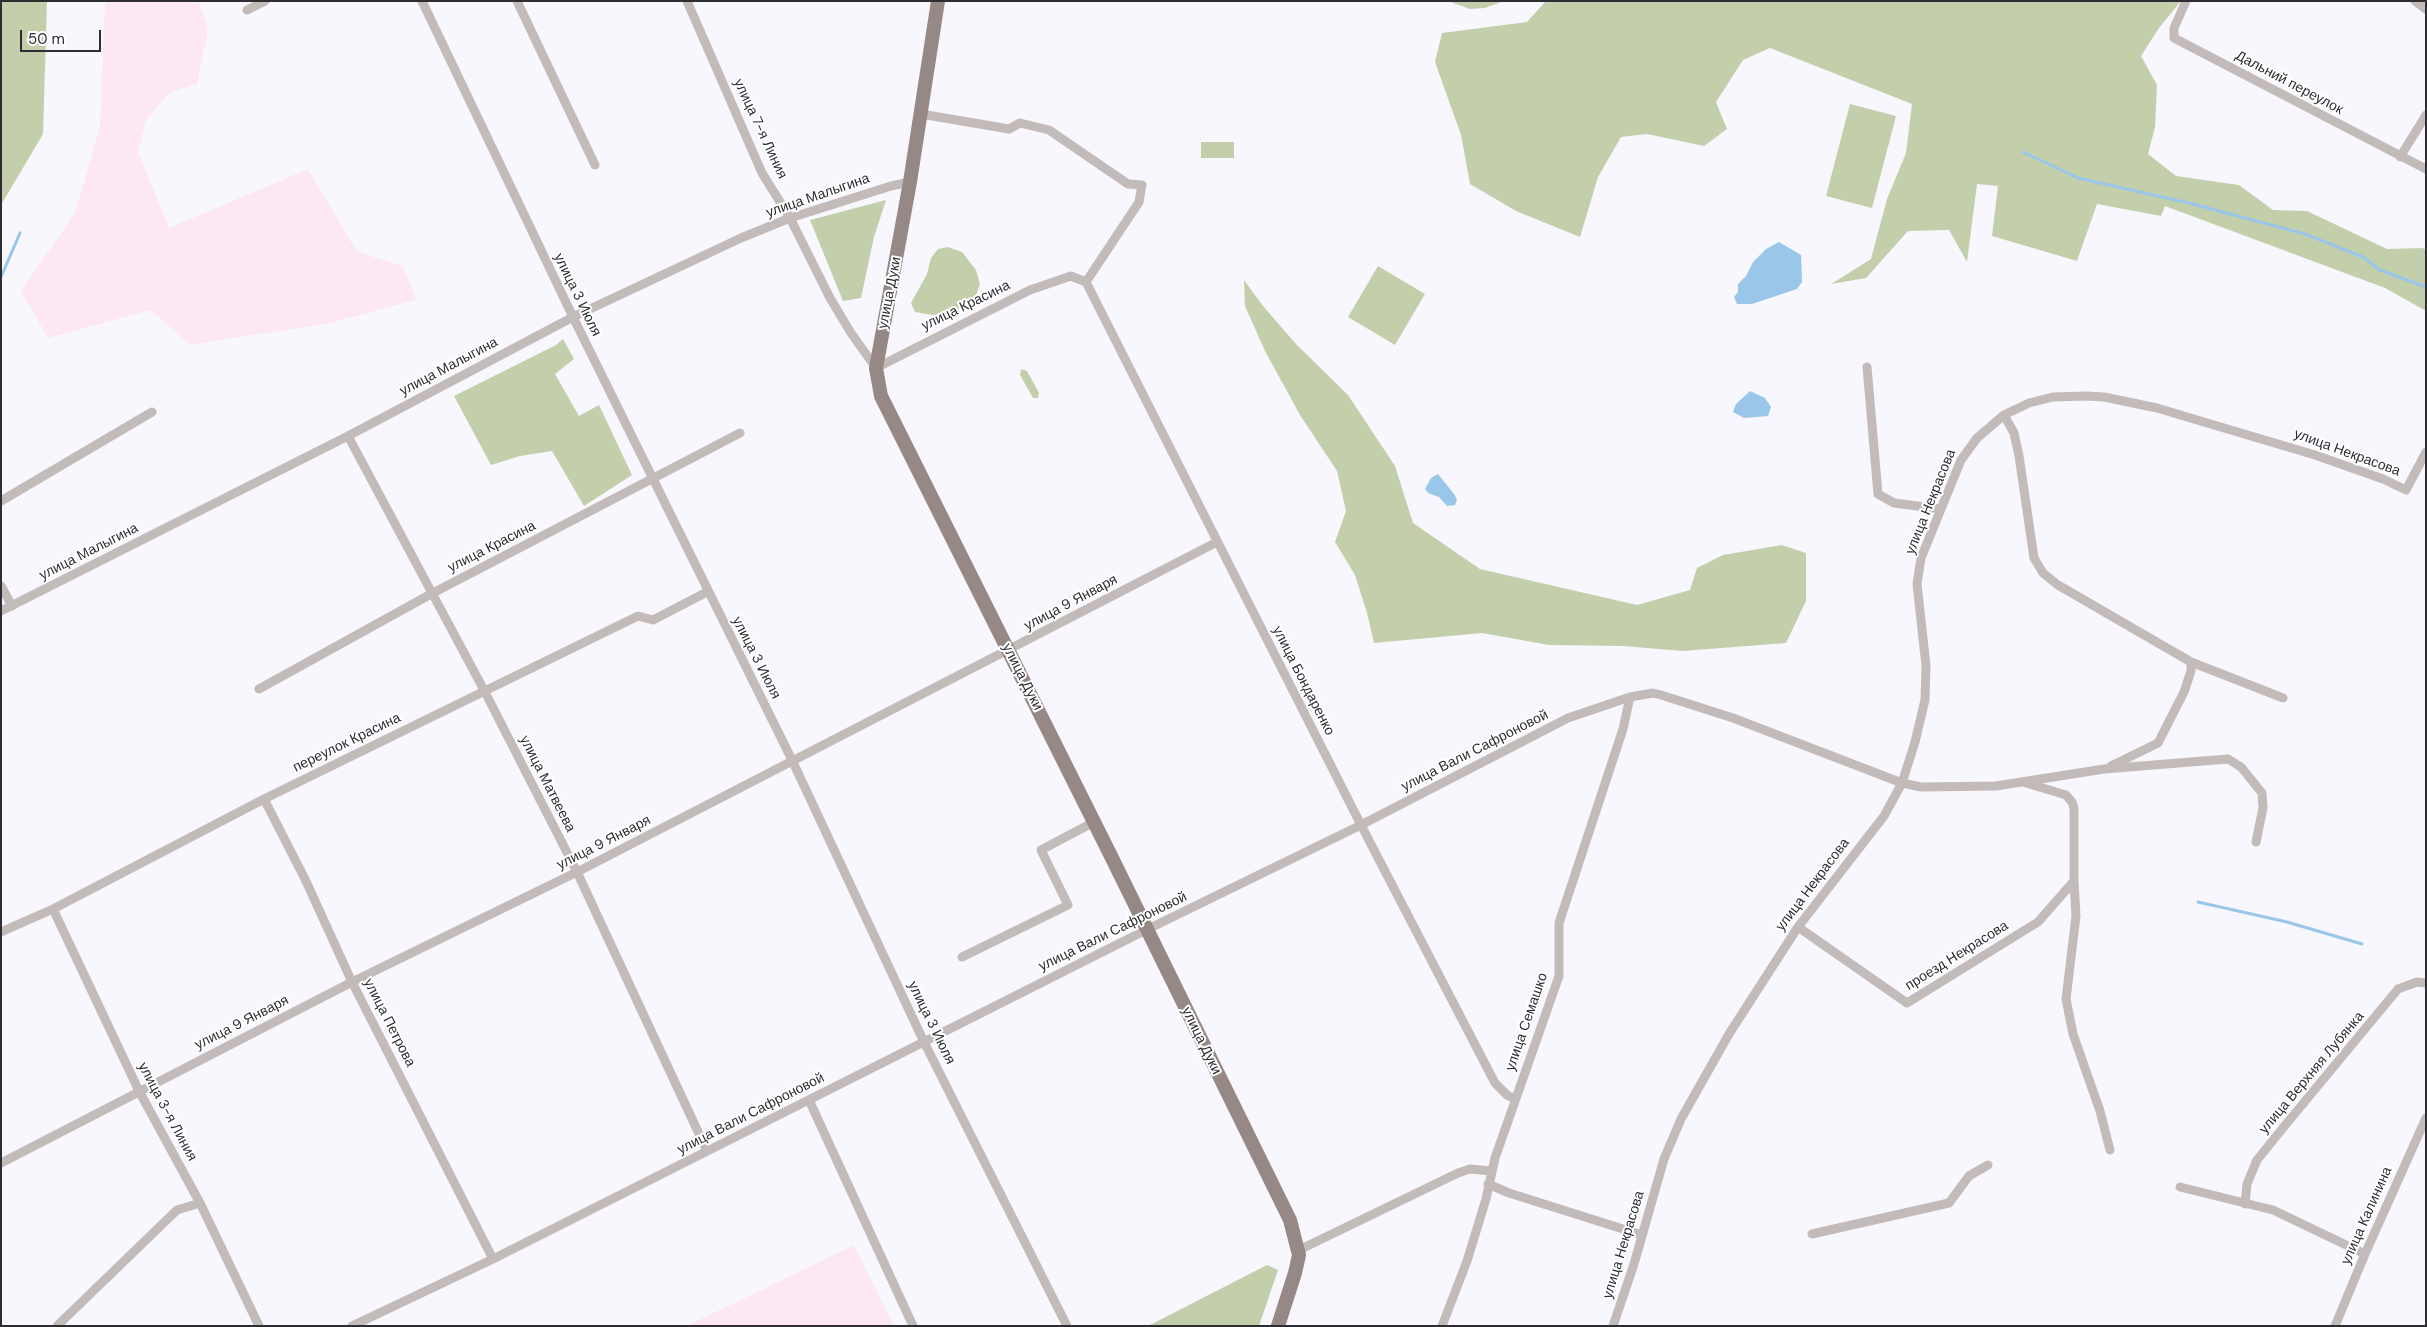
<!DOCTYPE html>
<html>
<head>
<meta charset="utf-8">
<style>
	body { margin:0 }
	#map { position:relative; width:2427px; height:1327px; overflow:hidden; background:#f8f7fd; font-family:"DM Sans",sans-serif }
	canvas { display:block }
	.frame { position:absolute; inset:0; border:2px solid #2e2d33; pointer-events:none }
	.scale { position:absolute; left:20px; top:30px; width:81px; height:22px; box-sizing:border-box; border:2px solid #2e2d33; border-top:0; padding-left:6px; font-size:15px; line-height:18px; white-space:nowrap; color:#2e2d33; -webkit-text-stroke:4px #fff; paint-order:stroke }
</style>
</head>
<body>
<div id="map">
<canvas width="2427" height="1327"></canvas>
<div class="frame"></div>
<div class="scale">50 m</div>
</div>
<script>
const c = document.querySelector('canvas').getContext('2d');
c.lineJoin = 'round';
function fill(path, color) { c.fillStyle = color; c.fill(path, 'evenodd'); }
const shape = rows => new Path2D(rows.map(r => 'M' + r).join(''));
function stroke(path, color, width, dash) { c.strokeStyle = color; c.lineWidth = width; c.lineCap = dash ? 'butt' : 'round'; c.setLineDash(dash || []); c.stroke(path); }
function drawText(font, color, halo, rows, align = 'center') {
  c.font = font + ' "DM Sans",sans-serif'; c.lineWidth = 4; c.setLineDash([]); c.textBaseline = 'middle'; c.strokeStyle = halo; c.fillStyle = color; for (const [text, x, y, turn = 0] of rows) {
    c.save(); c.translate(x, y); c.rotate((+turn || 0) * Math.PI / 180); c.textAlign = isNaN(turn) ? turn : align; if (halo) c.strokeText(text, 0, 0); c.fillText(text, 0, 0); c.restore();
  }
}
fill(shape([
	[105,1,198,1,208,29,197,84,169,93,146,120,138,152,169,228,308,169,357,252,403,266,416,300,329,323,190,345,151,310,48,338,21,291,75,213,100,127],
	[854,1245,894,1326,687,1326]
]), '#fde7f5');
fill(shape([
	[1,1,47,1,43,134,1,205],
	[1448,1,1504,1,1485,8,1470,9],
	[1546,1,2181,1,2159,28,2141,56,2157,85,2155,127,2148,154,2176,176,2239,185,2273,210,2307,211,2387,249,2423,248,2426,250,2426,311,2385,288,2165,206,2161,216,2097,204,2077,261,1992,236,1998,186,1977,184,1967,262,1949,230,1908,231,1866,278,1831,284,1871,259,1887,199,1906,153,1912,104,1770,48,1743,60,1716,102,1727,129,1704,146,1647,134,1621,137,1598,177,1580,237,1516,211,1470,184,1461,135,1435,62,1442,33,1527,22],
	[1850,104,1896,116,1872,208,1826,196],
	[1201,142,1234,142,1234,158,1201,158],
	[886,200,874,237,861,298,843,301,810,220],
	[948,247,962,252,976,270,980,284,976,295,969,304,946,314,938,316,915,312,911,303,927,274,931,258,938,249],
	[1378,266,1425,294,1395,345,1348,317],
	[1244,280,1263,306,1296,344,1348,395,1395,466,1413,523,1480,569,1637,605,1690,590,1697,568,1723,555,1782,545,1806,553,1806,601,1786,643,1683,651,1623,646,1549,645,1482,633,1374,643,1367,613,1355,575,1335,542,1346,511,1337,471,1300,415,1265,351,1245,306],
	[563,339,574,359,555,374,579,416,599,405,632,475,584,506,552,451,520,456,491,465,454,396,556,345],
	[1021,369,1027,371,1039,393,1038,398,1033,398,1020,375],
	[1267,1265,1278,1270,1259,1326,1148,1326]
]), '#c3cfab');
fill(shape([
	[1779,242,1801,255,1802,282,1797,289,1752,304,1737,304,1734,297,1738,292,1738,284,1746,276,1753,262,1766,249],
	[1750,391,1765,398,1771,407,1768,416,1744,418,1733,412,1736,404],
	[1438,474,1454,494,1457,500,1455,505,1447,506,1439,497,1428,493,1425,489,1431,478]
]), '#99c6e9');
stroke(shape([
	[2023,152,2078,178,2193,204,2305,234,2363,257,2380,270,2426,287],
	[1,277,20,233],
	[2198,902,2287,922,2362,944]
]), '#99c6e9', 3);
stroke(shape([
	[422,1,573,317,792,760,924,1042,1067,1326],
	[517,1,595,165],
	[687,1,762,173,790,218,830,298,851,333,876,368,1030,290,1071,276,1086,282,1361,825,1495,1083,1507,1095,1515,1099],
	[2186,1,2174,28,2174,38,2426,169],
	[2415,1,2426,9],
	[247,10,265,1],
	[921,114,1009,129,1020,123,1049,130,1128,184,1142,185,1139,202,1086,282],
	[2400,157,2426,115],
	[1867,367,1878,494,1894,503,1941,509],
	[2004,415,2014,433,2019,456,2034,558,2043,573,2058,585,2191,662,2283,698],
	[348,436,485,692,577,872,707,1151],
	[1,501,152,412],
	[1,586,12,606],
	[1,611,348,436,573,317,741,238,790,218,891,186,910,182],
	[259,689,431,594,740,433],
	[2111,766,2158,743,2184,692,2191,671,2191,662],
	[2026,783,2066,795,2072,802,2074,808,2074,881,2076,916,2066,999,2073,1034,2100,1111,2110,1150],
	[264,799,305,879,352,982,493,1259],
	[53,909,139,1091,200,1203,259,1326],
	[1798,927,1907,1003,2038,922,2074,881],
	[1,932,53,909,264,799,638,616,653,620,707,592],
	[962,957,1068,905,1041,850,1094,822],
	[809,1100,913,1326],
	[1,1163,352,982,577,872,1217,542],
	[1488,1184,1509,1193,1642,1235],
	[2180,1187,2273,1210,2365,1254],
	[2245,1204,2247,1184,2257,1160,2287,1123,2398,989,2417,982,2426,983],
	[1812,1234,1949,1203,1969,1176,1988,1165],
	[1299,1250,1458,1173,1470,1169,1491,1171],
	[57,1326,177,1210,200,1203],
	[352,1326,493,1259,1146,930,1361,825,1568,718,1630,697,1653,693,1661,695,1733,718,1902,783,1921,787,1996,786,2104,769,2228,759,2241,767,2262,793,2263,808,2256,842],
	[1442,1326,1467,1261,1486,1199,1495,1158,1559,976,1559,923,1623,729,1630,697],
	[1613,1326,1634,1264,1664,1159,1681,1119,1729,1034,1798,927,1884,816,1902,783,1915,742,1925,700,1926,666,1917,584,1921,558,1961,460,1977,438,2004,415,2029,403,2053,397,2087,396,2104,397,2157,408,2214,425,2315,455,2383,479,2406,490,2426,452],
	[2335,1326,2365,1254,2426,1118]
]), '#c3bbba', 9);
stroke(shape([
	[938,1,910,182,876,368,881,396,1111,856,1290,1220,1299,1255,1295,1273,1278,1326]
]), '#968885', 14);
drawText('14px', '#2e2d33', '#fff', [
	["Дальний переулок",2289,83,28],
	["улица 7-я Линия",760,129,65],
	["улица Малыгина",818,196,-19],
	["улица Дуки",890,293,-79],
	["улица 3 Июля",577,295,64],
	["улица Красина",966,306,-26],
	["улица Малыгина",449,367,-28],
	["улица Некрасова",2347,453,20],
	["улица Некрасова",1931,502,-68],
	["улица Красина",492,547,-27],
	["улица Малыгина",89,552,-27],
	["улица 9 Января",1071,603,-28],
	["улица 3 Июля",756,658,63],
	["улица Дуки",1022,677,63],
	["улица Бондаренко",1303,681,63],
	["переулок Красина",347,743,-26],
	["улица Вали Сафроновой",1475,751,-27],
	["улица Матвеева",547,784,63],
	["улица 9 Января",604,843,-27],
	["улица Некрасова",1813,885,-53],
	["улица Вали Сафроновой",1113,932,-26],
	["проезд Некрасова",1957,956,-32],
	["улица Семашко",1527,1022,-71],
	["улица 9 Января",242,1023,-27],
	["улица Петрова",389,1023,63],
	["улица 3 Июля",931,1023,64],
	["улица Дуки",1201,1041,64],
	["улица Верхняя Лубянка",2312,1073,-50],
	["улица 3-я Линия",167,1112,62],
	["улица Вали Сафроновой",751,1114,-27],
	["улица Калинина",2367,1216,-66],
	["улица Некрасова",1624,1245,-73]
]);
</script>
</body>
</html>
